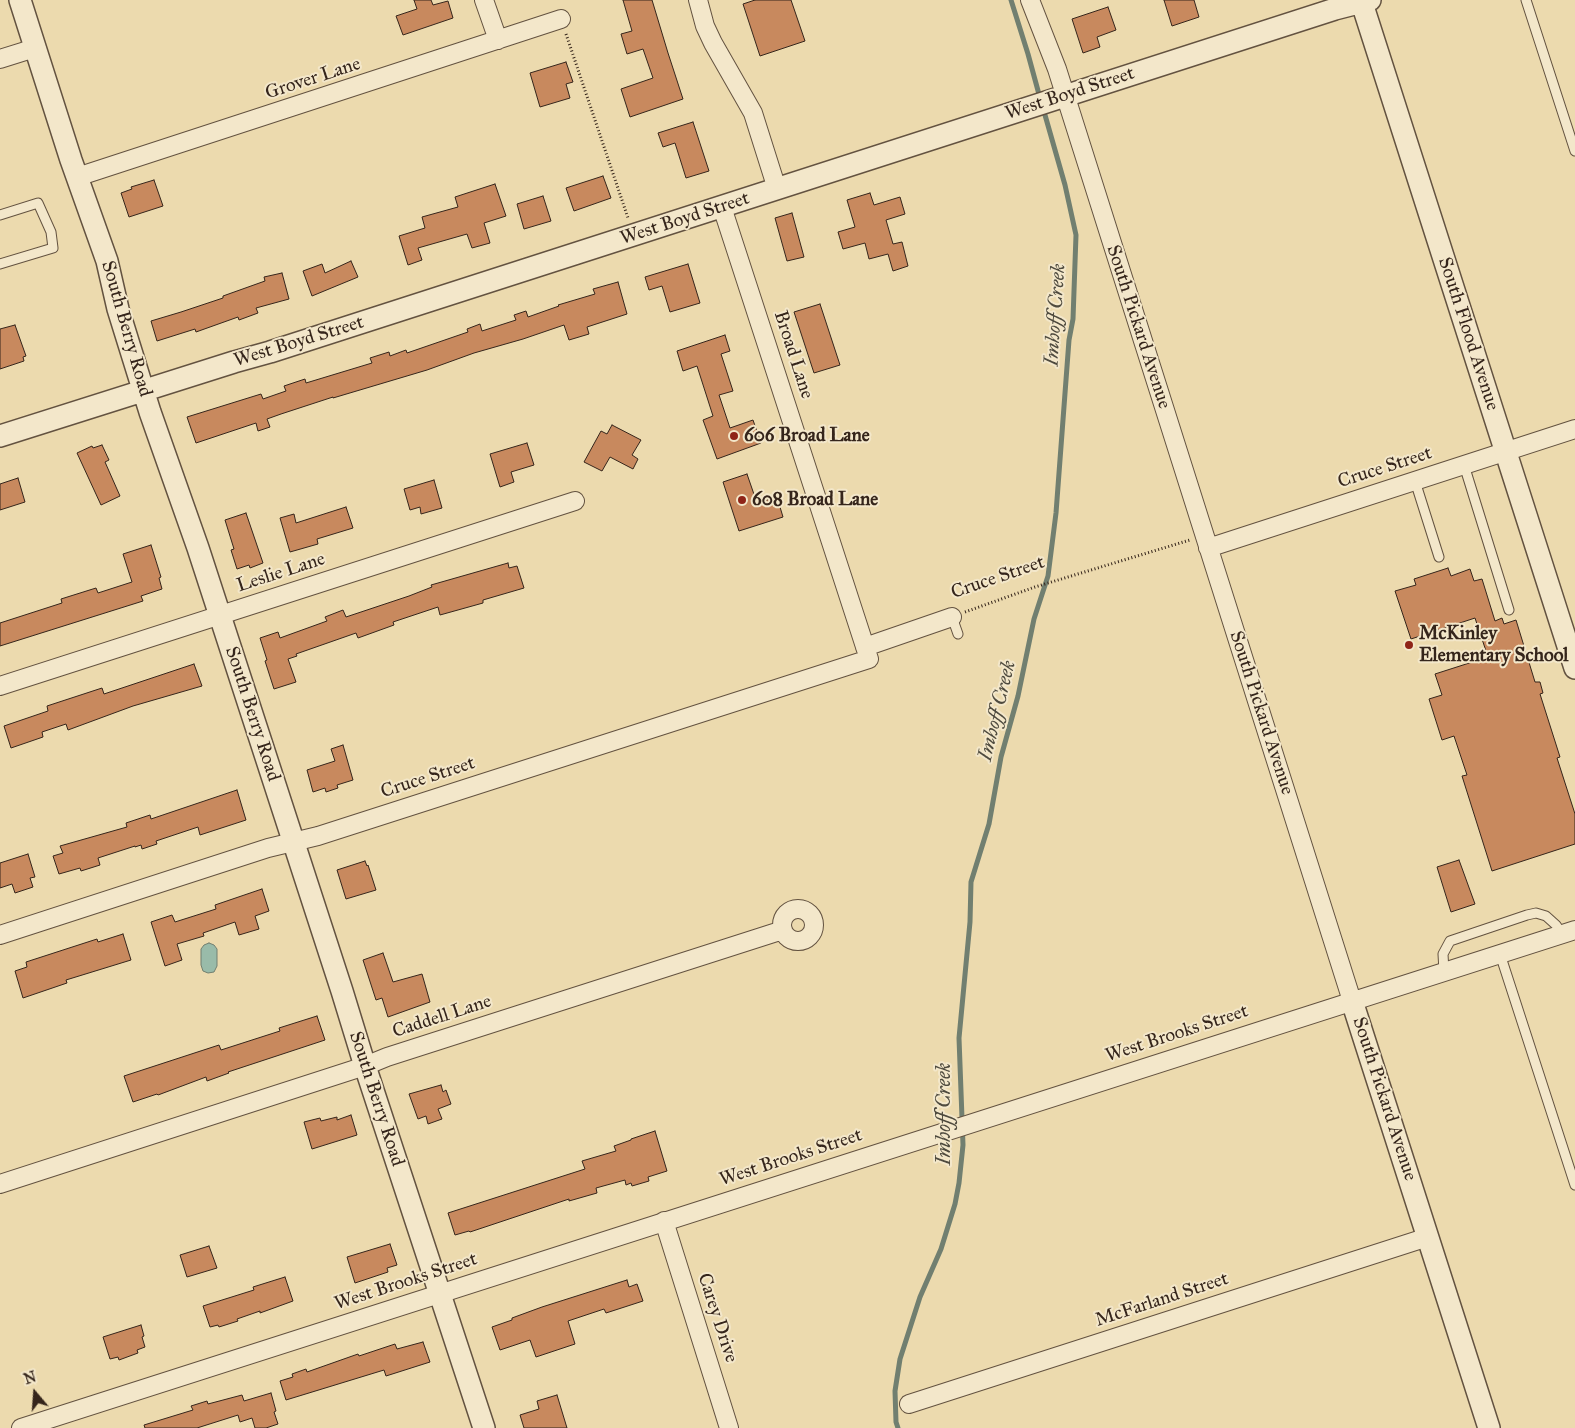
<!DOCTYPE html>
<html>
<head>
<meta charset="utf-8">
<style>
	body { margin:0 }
	#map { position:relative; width:1575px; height:1428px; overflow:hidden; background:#ecdaae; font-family:"IM FELL Great Primer",serif }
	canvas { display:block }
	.north { position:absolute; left:10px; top:1368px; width:50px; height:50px; -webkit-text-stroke:4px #f3e7ca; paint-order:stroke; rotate:342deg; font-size:14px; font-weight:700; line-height:20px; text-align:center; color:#35251b }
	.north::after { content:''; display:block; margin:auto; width:18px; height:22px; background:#35251b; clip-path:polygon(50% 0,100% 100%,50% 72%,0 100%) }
</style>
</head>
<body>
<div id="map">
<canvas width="1575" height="1428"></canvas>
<div class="north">N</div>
</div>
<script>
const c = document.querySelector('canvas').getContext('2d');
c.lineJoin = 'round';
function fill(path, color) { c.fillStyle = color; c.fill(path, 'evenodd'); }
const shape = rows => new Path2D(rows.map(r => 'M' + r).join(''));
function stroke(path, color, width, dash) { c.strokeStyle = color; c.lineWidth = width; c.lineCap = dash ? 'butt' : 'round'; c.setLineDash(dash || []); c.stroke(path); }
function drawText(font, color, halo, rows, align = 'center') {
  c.font = font + ' "IM FELL Great Primer",serif'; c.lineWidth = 4; c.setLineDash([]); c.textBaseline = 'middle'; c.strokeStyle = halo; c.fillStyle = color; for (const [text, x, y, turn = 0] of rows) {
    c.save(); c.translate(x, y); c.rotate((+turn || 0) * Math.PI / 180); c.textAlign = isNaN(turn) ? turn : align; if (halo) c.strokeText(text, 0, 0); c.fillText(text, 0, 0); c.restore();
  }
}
const water = shape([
	[209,943,214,945,217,949,217,966,214,972,208,973,203,971,201,965,201,949,204,945,209,943]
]);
fill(water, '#99bba9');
stroke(water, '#717f70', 1);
stroke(shape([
	[1011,0,1028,54,1040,98],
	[898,1428,896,1422,895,1391,900,1359,920,1297,941,1249,955,1204,959,1183,963,1145,959,1038,970,922,971,882,989,824,1001,757,1018,696,1034,619,1048,576,1056,513,1069,340,1073,319,1076,235,1065,185,1043,108]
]), '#717f70', 5);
const building = shape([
	[414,0,431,0,433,5,448,1,453,18,403,35,396,16,417,9,414,0],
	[623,0,652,0,668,53,683,99,630,117,621,89,653,78,643,49,627,54,621,34,632,31,623,0],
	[755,0,791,0,805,41,760,56,743,4,755,0],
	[1164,0,1194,0,1199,17,1172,26,1164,0],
	[1108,7,1116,30,1097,37,1100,47,1083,53,1072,19,1108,7],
	[566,62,573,82,566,84,570,98,540,107,530,73,566,62],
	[693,122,709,171,686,178,675,143,663,147,658,133,693,122],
	[603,176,611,198,574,211,566,188,603,176],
	[154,180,163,206,129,217,121,193,132,189,131,187,154,180],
	[495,184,506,216,484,223,490,243,472,248,467,234,418,248,422,260,408,265,399,236,425,228,422,217,458,207,455,197,495,184],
	[870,193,874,205,900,197,905,214,886,220,893,244,902,242,908,266,893,271,888,254,869,259,865,243,843,249,838,232,855,227,847,200,870,193],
	[543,196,551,221,524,229,517,204,543,196],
	[792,213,804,257,787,261,775,218,792,213],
	[351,261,358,277,312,296,303,271,322,264,325,273,351,261],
	[688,264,700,303,670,312,662,286,649,290,645,277,688,264],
	[282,273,289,299,256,308,258,313,239,320,238,317,196,332,195,329,157,341,151,321,181,312,223,298,223,296,265,281,264,277,282,273],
	[618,282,627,314,587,327,589,334,569,340,564,325,523,339,474,353,427,370,333,398,333,397,281,414,267,419,270,427,258,431,256,423,196,443,187,417,261,394,263,399,286,391,284,386,305,379,306,383,372,363,370,358,389,352,390,356,406,350,407,353,468,332,467,329,480,324,482,331,516,320,514,315,526,311,528,317,559,306,558,305,595,294,593,289,618,282],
	[820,304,840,365,814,373,794,312,820,304],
	[15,325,26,356,23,357,24,361,0,369,0,329,15,325],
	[725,335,730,351,721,354,733,391,719,395,730,428,753,420,761,443,717,459,703,420,713,416,697,366,683,371,677,351,725,335],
	[612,425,641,440,632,455,638,459,633,469,610,457,602,471,584,462,601,431,607,434,612,425],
	[527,443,534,465,511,472,514,482,500,487,490,454,527,443],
	[102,445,109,460,105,462,120,496,101,505,77,453,92,446,93,448,102,445],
	[747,474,757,503,777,497,783,517,739,531,723,482,747,474],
	[18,478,25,502,0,510,0,484,18,478],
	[434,480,442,508,421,514,420,507,410,510,404,489,434,480],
	[346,507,353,528,317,539,318,544,290,552,280,518,294,514,296,523,346,507],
	[246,513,263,563,250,568,249,565,237,569,231,550,234,549,225,520,246,513],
	[151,545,161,577,159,578,162,589,141,596,143,601,0,646,0,623,62,603,61,599,96,588,98,593,132,582,123,554,151,545],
	[508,563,509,568,517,566,524,588,483,600,483,603,440,615,438,607,393,622,394,625,358,638,356,633,296,654,297,656,288,659,296,682,274,689,265,661,267,660,260,638,278,632,280,638,327,621,325,617,343,610,346,617,409,596,432,587,431,585,508,563],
	[1448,568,1451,576,1470,569,1474,581,1482,579,1495,621,1502,618,1504,624,1516,620,1535,682,1540,682,1543,693,1540,694,1560,757,1557,758,1575,814,1575,844,1492,871,1462,776,1467,775,1454,736,1442,740,1429,699,1442,695,1435,674,1488,657,1475,618,1411,639,1395,591,1416,585,1414,579,1448,568],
	[194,664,202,686,133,706,68,730,66,724,42,732,43,737,11,748,4,726,48,711,47,706,102,688,104,694,194,664],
	[343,745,353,780,337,785,338,788,326,792,325,788,313,792,307,770,335,761,331,749,343,745],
	[237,790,246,820,200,835,198,827,156,841,157,844,142,849,141,845,135,847,135,846,98,858,100,865,81,871,80,868,59,874,53,856,63,853,60,846,127,827,126,823,150,815,151,819,237,790],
	[28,854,35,877,30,878,33,887,15,893,12,884,0,888,0,863,28,854],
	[1459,860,1475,904,1451,912,1437,867,1459,860],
	[365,861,367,866,368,865,376,890,346,899,337,870,365,861],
	[262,889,269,911,255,916,259,929,239,935,235,922,203,933,204,936,177,944,182,960,165,966,151,922,172,915,175,922,216,909,215,905,262,889],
	[123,934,131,960,66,980,67,983,23,998,15,971,27,967,26,962,97,939,98,942,123,934],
	[383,953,393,982,422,974,430,1002,388,1017,382,998,376,1000,363,960,383,953],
	[317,1016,325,1040,228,1072,229,1073,207,1081,206,1077,158,1095,157,1094,133,1102,124,1076,219,1045,221,1050,280,1031,279,1028,317,1016],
	[441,1085,443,1092,446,1090,451,1104,438,1109,442,1119,428,1124,426,1116,418,1119,409,1094,441,1085],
	[351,1115,357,1135,312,1149,304,1122,320,1118,321,1121,337,1117,337,1120,351,1115],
	[655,1131,667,1171,648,1177,649,1181,632,1186,631,1183,626,1185,625,1180,596,1188,597,1193,569,1201,569,1199,470,1232,469,1231,455,1235,448,1213,585,1169,582,1161,616,1151,614,1146,631,1140,631,1139,655,1131],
	[390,1244,397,1265,387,1268,388,1272,355,1283,347,1257,390,1244],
	[209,1246,217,1268,187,1277,180,1255,209,1246],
	[285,1277,293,1301,260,1313,260,1311,237,1319,238,1321,219,1327,218,1325,210,1327,203,1306,254,1290,253,1287,285,1277],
	[627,1280,629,1287,637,1284,643,1301,606,1313,604,1309,568,1321,575,1344,536,1357,530,1340,500,1350,492,1327,512,1320,512,1318,542,1307,627,1280],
	[141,1325,144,1336,142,1337,145,1347,137,1350,138,1353,119,1360,118,1357,110,1359,103,1337,141,1325],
	[423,1342,430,1362,386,1376,384,1370,286,1400,280,1381,293,1377,292,1374,306,1369,307,1372,358,1354,359,1356,395,1344,397,1349,423,1342],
	[271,1393,276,1411,274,1412,278,1424,266,1428,255,1428,252,1418,240,1422,238,1415,197,1428,145,1428,144,1425,193,1410,191,1406,207,1401,208,1404,242,1395,244,1401,271,1393],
	[557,1395,567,1428,524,1428,520,1415,539,1409,537,1401,557,1395]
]);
fill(building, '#c8895e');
stroke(building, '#35251b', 1);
const service = shape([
	[1526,0,1575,151],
	[0,215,38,203,51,232,53,248,0,264],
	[1464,465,1509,610],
	[1415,481,1439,557],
	[952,617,958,634],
	[1500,954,1575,1185],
	[1444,972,1443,954,1450,941,1527,915,1536,913,1546,916,1556,925,1562,934]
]);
const minor = shape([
	[484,0,498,40],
	[698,0,705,26,713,43,753,113,777,189],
	[1030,0,1057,69,1352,1001],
	[0,59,35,48],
	[77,177,561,19],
	[1208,548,1575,429],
	[865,647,952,617],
	[0,686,575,501],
	'782 925a16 16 0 1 1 32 0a16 16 0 1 1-32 0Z',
	[0,935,268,848,318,836,869,659,722,207],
	[0,1184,365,1066,387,1057,783,930],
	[664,1221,729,1428],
	[909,1404,1428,1237],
	[21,1428,1575,930]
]);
const tertiary = shape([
	[20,0,71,160,107,261,118,309,150,412,198,548,342,991,365,1066,484,1428],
	[1361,0,1575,668],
	[0,436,234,362,270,352,1335,9,1370,0],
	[1352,1001,1489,1428]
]);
stroke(service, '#635240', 11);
stroke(minor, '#635240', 20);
stroke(tertiary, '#635240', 24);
stroke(shape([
	[566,34,628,218],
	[965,612,1035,587,1190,540]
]), '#35251b', 3, [1, 2.5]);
stroke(service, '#f3e7ca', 9);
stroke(minor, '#f3e7ca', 18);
stroke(tertiary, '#f3e7ca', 21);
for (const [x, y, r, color] of [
	[734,436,5,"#8f2418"],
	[742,500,5,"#8f2418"],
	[1409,645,5,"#8f2418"]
]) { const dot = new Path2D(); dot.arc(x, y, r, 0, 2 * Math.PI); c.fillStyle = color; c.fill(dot); stroke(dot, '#f3e7ca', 2); }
drawText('19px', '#35251b', '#f3e7ca', [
	["Grover Lane",313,79,-18],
	["West Boyd Street",1070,94,-18],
	["West Boyd Street",685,219,-18],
	["South Pickard Avenue",1138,327,72],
	["South Berry Road",126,329,74],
	["South Flood Avenue",1468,334,72],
	["West Boyd Street",299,342,-17],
	["Broad Lane",793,355,72],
	["Cruce Street",1385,468,-18],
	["Leslie Lane",281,573,-18],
	["Cruce Street",998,578,-19],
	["South Pickard Avenue",1261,713,72],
	["South Berry Road",252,714,72],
	["Cruce Street",428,778,-18],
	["Caddell Lane",442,1017,-18],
	["West Brooks Street",1177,1034,-18],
	["South Berry Road",376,1099,72],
	["South Pickard Avenue",1384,1099,72],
	["West Brooks Street",791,1158,-18],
	["West Brooks Street",406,1282,-18],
	["McFarland Street",1162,1300,-18],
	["Carey Drive",717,1318,72]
]);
drawText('bold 19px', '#35251b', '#f3e7ca', [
	["606 Broad Lane",744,436],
	["608 Broad Lane",752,500],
	["McKinley",1419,634],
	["Elementary School",1419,656]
], 'left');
drawText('italic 20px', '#4e4a3e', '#f3e7ca', [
	["Imhoff Creek",1056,315,-86],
	["Imhoff Creek",998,711,-76],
	["Imhoff Creek",945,1114,-90]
]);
</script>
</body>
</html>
